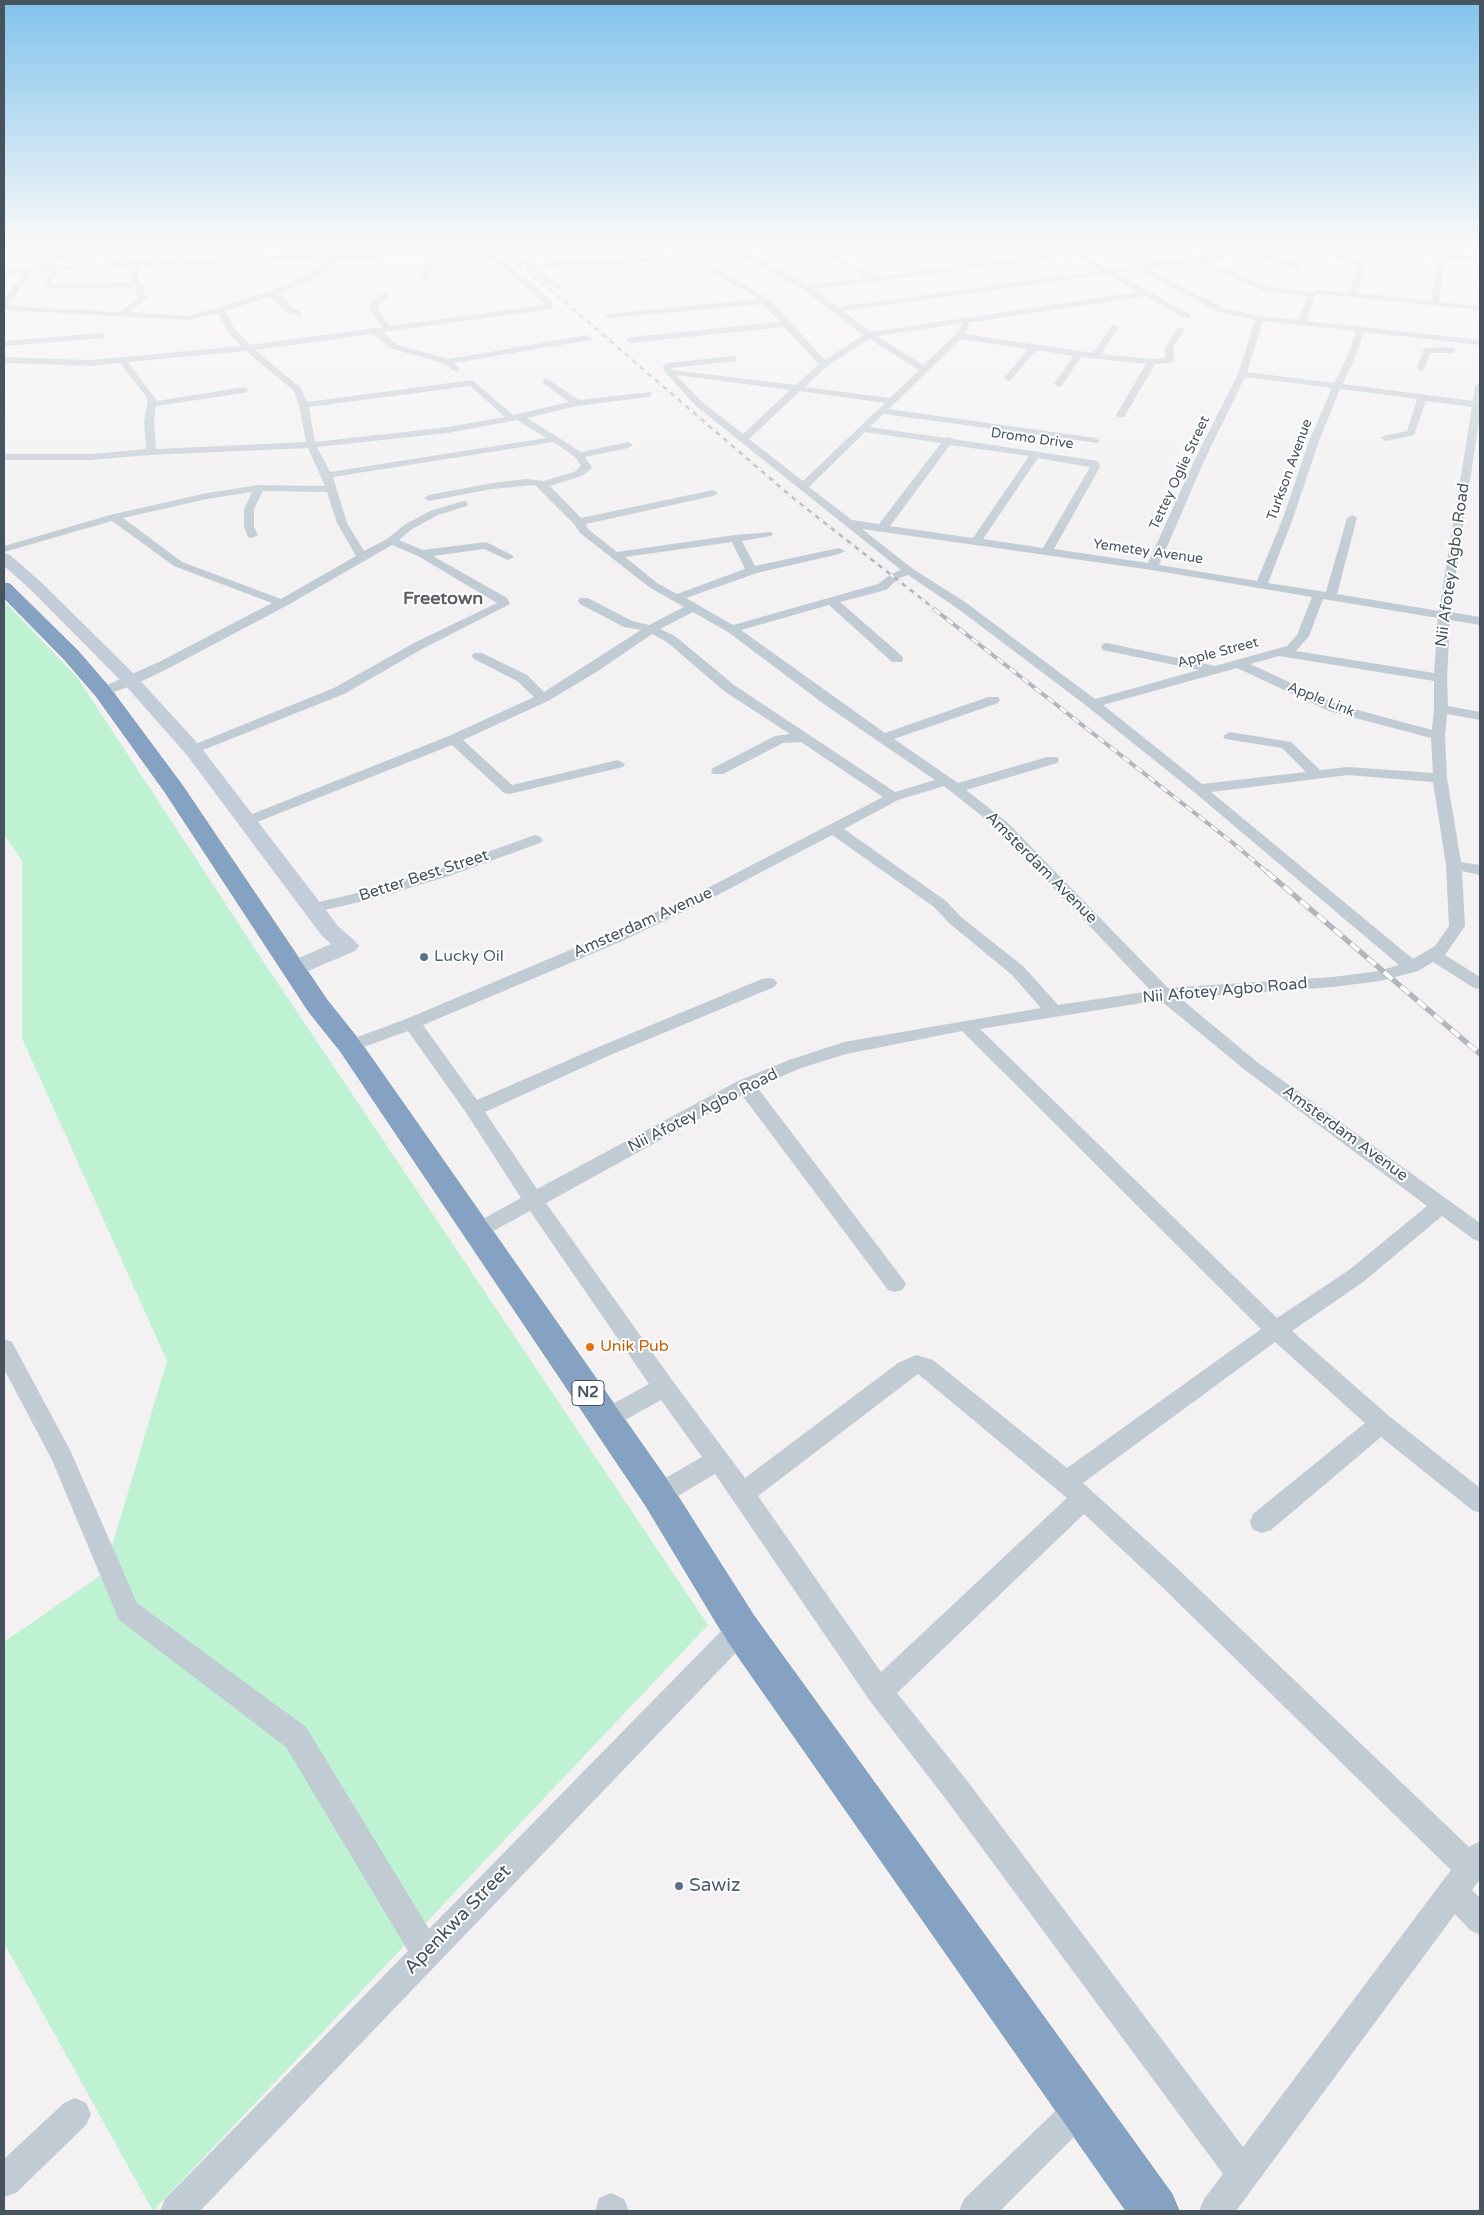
<!DOCTYPE html>
<html>
<head>
<meta charset="utf-8">
<style>
	body { margin:0 }
	#map { position:relative; width:1484px; height:2215px; overflow:hidden; background:#f3f1f1; font-family:"Varela Round",sans-serif }
	canvas { display:block }
	.frame { position:absolute; inset:0; border:5px solid #475460; pointer-events:none }
</style>
</head>
<body>
<div id="map">
<canvas width="1484" height="2215"></canvas>
<div class="frame"></div>
</div>
<script>
const c = document.querySelector('canvas').getContext('2d');
c.lineJoin = 'round';
function fill(path, color) { c.fillStyle = color; c.fill(path, 'evenodd'); }
const shape = rows => new Path2D(rows.map(r => 'M' + r).join(''));
function stroke(path, color, width, dash) { c.strokeStyle = color; c.lineWidth = width; c.lineCap = dash ? 'butt' : 'round'; c.setLineDash(dash || []); c.stroke(path); }
function drawText(font, color, halo, rows, align = 'center') {
  c.font = font + ' "Varela Round",sans-serif'; c.lineWidth = 4; c.setLineDash([]); c.textBaseline = 'middle'; c.strokeStyle = halo; c.fillStyle = color; for (const [text, x, y, turn = 0] of rows) {
    c.save(); c.translate(x, y); c.rotate((+turn || 0) * Math.PI / 180); c.textAlign = isNaN(turn) ? turn : align; if (halo) c.strokeText(text, 0, 0); c.fillText(text, 0, 0); c.restore();
  }
}
fill(shape([
	[4,601,77,677,263,961,708,1625,153,2211,4,1943,4,1642,104,1573,167,1361,22,1038,22,861,4,834]
]), '#bef2d3');
const highway = shape([
	[4,583,10,584,78,651,110,688,182,785,327,1000,359,1040,670,1484,754,1616,1172,2194,1179,2211,1126,2211,728,1642,646,1506,341,1052,309,1012,165,792,96,696,64,659,4,598,4,583]
]);
stroke(highway, '#718cae', 1);
fill(shape([
	[64,248,72,248,74,250,44,270,38,270,38,266,66,250,64,248],
	[127,248,135,248,122,267,116,267,115,265,127,248],
	[476,248,485,248,536,286,553,304,553,308,545,310,382,332,398,345,448,359,588,335,592,338,591,340,454,363,460,369,456,372,444,364,430,359,392,349,373,334,255,350,301,388,307,402,472,380,513,415,569,402,543,383,543,379,546,378,579,400,651,392,651,396,648,397,577,406,527,418,581,452,628,442,633,445,628,448,585,457,592,467,591,469,582,476,550,486,581,518,713,490,718,493,713,496,586,524,588,529,617,552,735,535,771,532,773,534,771,536,742,541,755,566,839,548,845,551,839,554,757,573,686,598,733,625,878,584,891,574,901,570,696,406,664,371,663,366,667,363,733,356,736,357,736,361,672,368,672,370,796,385,819,364,784,327,630,343,626,340,630,337,780,322,763,304,608,318,604,316,608,314,759,299,704,268,704,264,710,264,769,299,825,360,863,335,804,290,746,258,746,254,752,254,808,286,865,278,817,248,826,248,874,277,988,262,976,252,964,248,981,248,996,261,1068,252,1062,248,1071,248,1110,269,1189,258,1172,248,1181,248,1197,257,1263,248,1283,248,1266,252,1301,266,1301,270,1295,270,1256,253,1205,261,1268,287,1312,292,1319,290,1349,293,1357,270,1356,267,1314,248,1325,248,1362,264,1365,270,1357,293,1431,301,1436,265,1434,260,1429,257,1402,255,1395,263,1389,263,1389,259,1397,251,1417,248,1416,251,1480,257,1480,261,1440,258,1444,265,1439,302,1480,306,1480,310,1319,294,1315,295,1307,321,1480,340,1480,345,1364,332,1356,355,1343,384,1473,401,1475,386,1480,383,1480,415,1450,612,1480,617,1480,625,1450,620,1447,678,1448,706,1480,712,1480,720,1447,714,1445,736,1447,778,1461,862,1480,865,1480,875,1462,871,1465,926,1445,955,1480,977,1480,989,1474,988,1433,962,1418,971,1380,981,1333,987,1180,998,1257,1062,1480,1223,1480,1242,1473,1239,1442,1216,1363,1282,1292,1331,1389,1416,1480,1488,1480,1513,1472,1510,1381,1437,1271,1530,1262,1533,1253,1530,1250,1522,1253,1514,1365,1423,1275,1342,1083,1483,1178,1569,1469,1847,1480,1841,1480,1879,1472,1890,1480,1898,1480,1935,1470,1930,1455,1914,1236,2211,1199,2211,1204,2199,1223,2174,945,1798,870,1701,715,1474,666,1503,658,1506,650,1503,646,1495,650,1487,702,1457,661,1400,614,1426,606,1429,598,1426,595,1419,598,1412,649,1384,530,1211,484,1236,477,1239,470,1236,467,1231,470,1226,521,1198,467,1114,408,1031,350,1052,344,1050,341,1046,344,1042,406,1019,608,934,696,894,883,797,801,742,783,743,723,774,713,774,711,771,713,768,775,736,790,734,724,691,667,642,652,634,598,671,548,701,463,740,512,785,618,760,625,764,623,767,509,794,504,793,452,745,252,824,242,824,240,821,242,818,449,736,534,697,517,681,474,659,472,656,474,653,482,653,527,675,544,692,641,630,624,627,580,604,578,601,580,598,588,598,632,621,649,625,684,607,649,587,580,533,574,524,535,485,492,489,429,501,424,498,429,495,492,483,526,479,544,481,574,472,581,466,575,457,554,442,333,477,347,523,364,551,387,539,404,525,430,511,463,501,467,502,468,504,467,506,438,515,412,529,399,540,423,550,486,542,512,555,514,557,508,560,484,549,433,556,507,598,510,604,422,649,344,694,193,754,186,750,188,747,334,688,414,643,497,603,418,556,392,545,286,606,169,668,136,684,103,696,98,695,96,692,98,689,159,662,272,603,174,566,112,521,4,552,4,546,110,515,207,493,259,485,325,486,308,448,151,455,90,460,4,460,4,454,90,454,146,449,144,421,148,399,120,363,91,366,4,363,4,357,91,360,241,346,228,332,218,313,188,320,4,310,4,300,28,267,35,269,8,306,120,312,139,298,136,294,136,287,49,288,43,285,54,266,57,266,61,268,52,284,131,283,132,264,136,262,140,264,138,280,144,286,144,294,147,298,129,312,188,316,217,308,289,284,314,272,335,255,341,255,341,259,320,276,276,294,283,297,292,308,302,312,302,316,286,312,277,301,268,297,225,311,235,329,250,345,382,327,369,309,372,302,386,292,390,294,377,309,390,326,545,305,530,290,476,248],
	[1074,255,1101,271,838,307,814,289,1074,255],
	[1195,262,1264,291,1307,296,1299,320,1260,316,1223,308,1148,269,1195,262],
	[1139,270,1218,312,1255,320,1238,374,1195,459,1148,563,1054,549,1100,467,1098,461,953,439,949,437,945,438,870,427,883,414,1098,443,1100,441,1095,438,889,409,961,339,1028,349,1004,378,1008,381,1011,380,1036,350,1073,356,1054,384,1059,387,1062,386,1081,357,1146,364,1116,415,1118,417,1124,417,1155,364,1170,363,1174,360,1173,347,1185,330,1184,328,1178,328,1165,347,1165,358,1152,359,1101,354,1119,327,1115,325,1112,325,1093,353,964,334,970,325,967,323,1145,296,1184,318,1190,318,1190,314,1116,273,1139,270],
	[1107,274,1138,292,871,332,843,311,1107,274],
	[1263,321,1356,331,1348,355,1334,383,1247,372,1263,321],
	[963,323,956,334,923,365,877,336,963,323],
	[869,339,919,370,890,398,805,387,827,366,869,339],
	[246,351,294,391,299,405,306,442,156,449,154,421,156,406,244,393,249,390,244,387,157,401,128,362,246,351],
	[676,375,790,390,743,434,702,402,676,375],
	[1245,377,1332,388,1309,441,1283,518,1257,581,1159,565,1205,459,1245,377],
	[470,386,505,417,448,427,315,442,309,407,470,386],
	[1340,389,1417,399,1407,431,1383,436,1381,438,1386,441,1414,435,1426,401,1472,407,1439,611,1337,594,1357,518,1352,515,1347,518,1326,592,1268,583,1293,518,1319,441,1340,389],
	[800,391,885,403,803,481,749,439,800,391],
	[517,420,546,438,330,472,317,447,448,433,517,420],
	[865,432,941,443,879,524,852,520,809,487,865,432],
	[950,445,1029,456,973,538,890,526,950,445],
	[1038,458,1090,467,1043,548,983,539,1038,458],
	[263,491,327,492,337,523,356,556,281,599,182,562,123,518,207,499,252,492,244,509,244,527,248,537,252,538,258,535,254,527,254,509,263,491],
	[862,529,1152,570,1312,597,1297,635,1287,646,1215,666,1107,643,1103,644,1101,647,1103,650,1199,670,1095,699,965,602,913,569,862,529],
	[732,542,745,569,677,594,657,583,625,557,732,542],
	[908,575,957,608,1088,707,1194,792,1399,965,1379,971,1333,977,1168,988,1007,822,966,790,1057,763,1059,760,1057,757,1047,757,958,783,894,739,998,703,1000,700,998,697,988,697,885,733,741,630,829,605,892,662,902,662,903,659,902,656,840,602,886,590,899,578,908,575],
	[1323,599,1438,618,1434,673,1296,651,1309,636,1323,599],
	[693,612,728,632,828,707,935,780,895,792,734,685,675,636,660,629,693,612],
	[1279,656,1434,681,1434,709,1432,730,1339,705,1250,664,1279,656],
	[1237,668,1329,711,1431,738,1433,773,1348,767,1320,770,1291,742,1230,732,1223,736,1225,739,1282,748,1306,772,1202,784,1103,705,1237,668],
	[1348,775,1433,782,1446,865,1449,926,1435,946,1413,959,1211,792,1348,775],
	[944,786,997,828,1151,991,1058,1005,1024,967,961,917,946,901,844,829,898,800,944,786],
	[832,835,934,907,949,923,1012,975,1041,1008,844,1042,789,1060,738,1081,537,1189,485,1112,608,1056,774,987,777,983,774,979,768,978,762,979,596,1048,477,1100,423,1025,620,942,708,900,832,835],
	[1160,1000,1245,1070,1427,1206,1349,1270,1277,1318,980,1029,1160,1000],
	[962,1031,1261,1329,1067,1468,933,1360,916,1355,898,1363,745,1478,672,1380,546,1203,742,1095,888,1290,895,1292,902,1290,906,1284,902,1278,757,1087,801,1068,846,1054,962,1031],
	[918,1374,1067,1498,881,1672,758,1496,918,1374],
	[1084,1514,1160,1585,1451,1870,1243,2147,965,1778,897,1693,1084,1514],
	[498,248,507,248,529,264,658,257,651,248,659,248,666,257,661,261,535,268,560,285,560,289,557,289,498,248],
	[893,248,903,248,913,254,906,256,893,248],
	[422,251,429,253,432,267,430,280,426,282,422,280,424,267,422,251],
	[101,333,104,334,104,338,4,346,4,341,101,333],
	[1424,348,1452,347,1456,350,1452,353,1430,353,1425,368,1421,371,1417,368,1424,348],
	[535,835,540,837,543,840,540,843,449,876,372,899,312,913,306,911,304,908,306,905,362,892,437,870,535,835],
	[4,1339,12,1342,70,1450,137,1603,306,1727,429,1929,732,1620,741,1617,750,1620,754,1629,750,1638,200,2211,160,2211,165,2199,408,1951,286,1747,119,1620,52,1460,4,1369,4,1339],
	[1081,2092,1092,2097,1097,2108,1092,2119,1000,2211,959,2211,964,2199,1070,2097,1081,2092],
	[75,2098,86,2103,91,2114,86,2125,16,2193,4,2197,4,2159,64,2103,75,2098],
	[611,2193,624,2199,629,2211,595,2211,599,2198,611,2193]
]), '#c1cbd3');
fill(shape([
	[484,248,578,248,573,251,206,264,4,274,4,268,206,258,484,248],
	[4,553,10,555,42,583,137,677,200,746,338,926,355,941,359,946,355,951,301,974,293,976,285,974,281,969,285,964,331,944,322,936,186,754,125,685,30,589,4,566,4,553]
]), '#c3cdda');
fill(highway, '#86a2c2');
const railFar2 = shape([
	[498,248,558,296,793,498,936,610]
]);
const railFar1 = shape([
	[934,609,1233,843,1268,873]
]);
const rail = shape([
	[1267,872,1480,1054]
]);
stroke(railFar2, '#b3b6bc', 2.5);
stroke(railFar1, '#b3b6bc', 4);
stroke(rail, '#b3b6bc', 5.5);
stroke(railFar2, '#fff', 2, [5]);
stroke(railFar1, '#fff', 2.5, [8]);
stroke(rail, '#fff', 4, [11]);
const sky = c.createLinearGradient(0, 0, 0, 558);
sky.addColorStop(0, '#81c3ec');
sky.addColorStop(0.44, '#faf9f9');
sky.addColorStop(1, '#faf9f900');
c.fillStyle = sky;
c.fillRect(0, 0, 1484, 558);
for (const [x, y, r, color] of [
	[424,957,5,"#5c6f8a"],
	[590,1347,5,"#e8710a"],
	[679,1886,5,"#5c6f8a"]
]) { const dot = new Path2D(); dot.arc(x, y, r, 0, 2 * Math.PI); c.fillStyle = color; c.fill(dot); stroke(dot, '#fff', 2); }
drawText('14px', '#475460', '#fff', [
	["Dromo Drive",1032,439,8],
	["Turkson Avenue",1290,470,-70],
	["Tettey Oglie Street",1180,473,-65],
	["Yemetey Avenue",1148,552,8],
	["Apple Street",1218,653,-15],
	["Apple Link",1321,700,22]
]);
for (const [x, y, w] of [
	[588,1393,32]
]) { const box = new Path2D(); box.roundRect(x - w / 2, y - 12.5, w, 25, 4); c.fillStyle = '#fff'; c.fill(box); stroke(box, '#475460', 1); }
drawText('bold 15px', '#475460', null, [
	["N2",588,1393]
]);
drawText('16px', '#475460', '#fff', [
	["Nii Afotey Agbo Road",1453,565,-82],
	["Amsterdam Avenue",1041,868,45],
	["Better Best Street",424,876,-18],
	["Amsterdam Avenue",643,923,-24],
	["Nii Afotey Agbo Road",1225,991,-5],
	["Nii Afotey Agbo Road",703,1111,-27],
	["Amsterdam Avenue",1345,1134,36]
]);
drawText('16px', '#4e5e75', '#fff', [
	["Lucky Oil",434,957]
], 'left');
drawText('16px', '#c56008', '#fff', [
	["Unik Pub",600,1347]
], 'left');
drawText('bold 18px', '#5d6166', '#fff', [
	["Freetown",443,599]
]);
drawText('19px', '#4e5e75', '#fff', [
	["Sawiz",689,1886]
], 'left');
drawText('19px', '#475460', '#fff', [
	["Apenkwa Street",458,1920,-46]
]);
</script>
</body>
</html>
